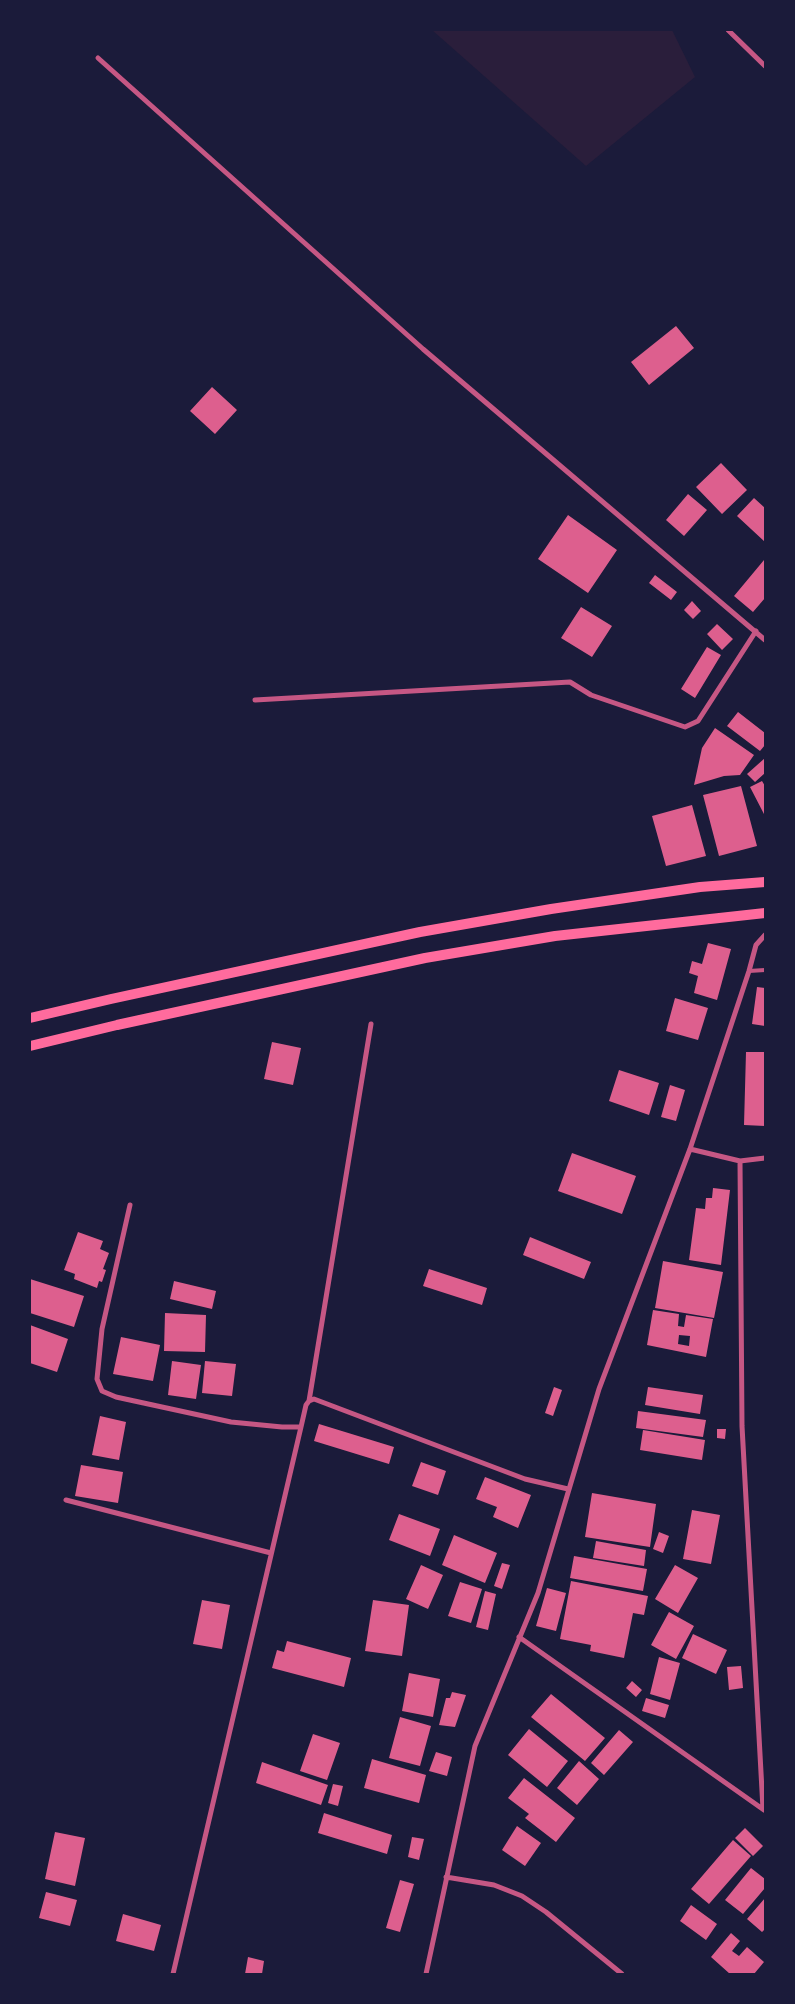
<!DOCTYPE html>
<html>
<head>
<meta charset="utf-8">
<style>
	body { margin:0 }
	#map { position:relative; width:795px; height:2004px; overflow:hidden; background:#1b1b3a; font-family:"Work Sans",sans-serif }
	canvas { display:block }
	.frame { position:absolute; inset:0; border:31px solid #1b1b3a; pointer-events:none }
</style>
</head>
<body>
<div id="map">
<canvas width="795" height="2004"></canvas>
<div class="frame"></div>
</div>
<script>
const c = document.querySelector('canvas').getContext('2d');
c.lineJoin = 'round';
function fill(path, color) { c.fillStyle = color; c.fill(path, 'evenodd'); }
const shape = rows => new Path2D(rows.map(r => 'M' + r).join(''));
function stroke(path, color, width, dash) { c.strokeStyle = color; c.lineWidth = width; c.lineCap = dash ? 'butt' : 'round'; c.setLineDash(dash || []); c.stroke(path); }
fill(shape([
	[432,30,672,30,695,77,586,166]
]), '#2a1e3b');
fill(shape([
	[676,326,694,348,649,385,631,362],
	[212,387,237,410,215,434,190,411],
	[721,463,747,490,722,514,696,487],
	[688,494,707,510,684,536,666,520],
	[754,498,765,508,765,542,737,516],
	[568,515,617,550,588,593,538,559],
	[764,560,765,598,753,612,734,596],
	[655,575,677,592,671,600,649,583],
	[692,601,701,611,693,619,684,610],
	[581,607,612,626,592,657,561,638],
	[717,624,733,639,722,650,707,634],
	[707,647,721,655,695,698,681,689],
	[738,712,765,733,765,745,760,751,727,726],
	[715,728,754,755,740,775,724,776,694,785,702,748],
	[765,758,765,773,755,782,747,774],
	[762,781,765,786,765,816,750,787],
	[741,786,757,846,719,856,703,795],
	[692,805,706,856,666,866,652,816],
	[708,943,731,949,717,1000,694,993,698,976,689,973,692,961,702,964],
	[757,987,765,988,765,1026,752,1024],
	[675,998,708,1008,698,1040,666,1031],
	[272,1042,301,1048,293,1085,264,1079],
	[746,1052,765,1052,765,1126,744,1125],
	[619,1070,659,1083,649,1115,609,1101],
	[670,1085,685,1090,676,1121,661,1117],
	[572,1153,636,1176,622,1214,558,1191],
	[713,1188,730,1190,721,1265,689,1260,696,1208,705,1209,706,1198,712,1198],
	[78,1232,103,1241,100,1249,109,1253,103,1269,106,1270,102,1282,99,1281,97,1288,74,1279,75,1274,64,1270],
	[530,1237,591,1262,584,1279,523,1255],
	[663,1261,723,1272,714,1318,655,1308],
	[429,1269,487,1288,482,1305,423,1286],
	[30,1279,84,1296,74,1327,30,1313],
	[174,1281,216,1291,212,1309,170,1299],
	[653,1310,679,1314,678,1326,684,1327,686,1315,713,1319,706,1357,647,1345],
	[679,1335,690,1336,689,1346,678,1344],
	[165,1313,206,1315,205,1352,164,1351],
	[30,1325,68,1339,57,1372,30,1363],
	[121,1337,160,1345,153,1381,113,1374],
	[172,1361,201,1365,196,1399,168,1395],
	[205,1361,236,1364,232,1396,202,1393],
	[554,1387,562,1390,553,1416,545,1413],
	[648,1387,703,1395,700,1414,645,1405],
	[638,1411,706,1420,703,1437,636,1428],
	[100,1416,126,1422,119,1460,92,1455],
	[319,1424,394,1447,389,1464,314,1441],
	[717,1429,726,1429,725,1439,717,1438],
	[643,1430,705,1440,702,1460,640,1450],
	[421,1462,446,1471,438,1495,412,1486],
	[81,1465,123,1472,118,1503,75,1496],
	[485,1477,531,1495,518,1528,493,1517,497,1507,476,1499],
	[592,1493,656,1504,650,1547,585,1537],
	[692,1510,720,1515,711,1564,683,1559],
	[399,1514,440,1529,430,1556,389,1540],
	[659,1532,669,1536,663,1553,653,1549],
	[454,1535,497,1553,485,1583,442,1565],
	[596,1541,646,1550,644,1566,593,1558],
	[574,1556,647,1569,643,1591,570,1578],
	[502,1563,510,1565,502,1589,494,1586],
	[421,1565,443,1575,428,1609,406,1599],
	[675,1565,698,1578,678,1613,655,1599],
	[571,1581,648,1596,644,1615,633,1613,624,1658,590,1651,591,1645,560,1639],
	[460,1582,482,1589,471,1623,448,1616],
	[547,1588,566,1593,556,1631,536,1626],
	[485,1591,496,1594,488,1630,476,1627],
	[202,1600,230,1605,222,1649,193,1644],
	[373,1600,409,1605,402,1656,365,1651],
	[669,1612,694,1626,676,1659,651,1645],
	[693,1634,727,1650,716,1674,682,1658],
	[287,1641,351,1658,344,1687,272,1668,277,1650,284,1652],
	[659,1657,680,1663,670,1700,650,1694],
	[741,1666,743,1688,729,1690,727,1667],
	[409,1673,440,1679,433,1717,402,1711],
	[632,1681,642,1690,636,1697,626,1688],
	[452,1692,466,1695,455,1727,439,1725,446,1698,450,1698],
	[551,1694,605,1738,585,1761,531,1717],
	[646,1698,669,1705,665,1718,642,1711],
	[400,1717,431,1726,420,1766,389,1758],
	[529,1729,568,1761,547,1787,508,1755],
	[619,1730,633,1742,604,1775,591,1763],
	[313,1734,340,1743,327,1780,300,1771],
	[436,1752,452,1757,447,1776,429,1771],
	[372,1759,426,1775,419,1803,364,1788],
	[579,1761,599,1779,577,1805,557,1788],
	[262,1762,328,1785,321,1805,256,1783],
	[524,1778,575,1818,556,1842,525,1818,529,1814,508,1798],
	[333,1784,343,1786,338,1806,328,1803],
	[324,1813,392,1835,387,1854,318,1833],
	[517,1826,541,1843,525,1866,502,1850],
	[745,1828,763,1846,753,1856,735,1838],
	[55,1832,85,1838,75,1886,45,1879],
	[412,1837,424,1839,419,1860,408,1857],
	[733,1840,751,1856,709,1904,691,1889],
	[751,1868,765,1879,765,1888,743,1914,725,1900],
	[400,1880,414,1884,400,1932,386,1928],
	[46,1892,77,1900,70,1926,39,1918],
	[765,1898,765,1929,762,1932,747,1919],
	[691,1905,717,1924,706,1940,680,1921],
	[123,1914,161,1925,154,1951,116,1941],
	[731,1933,740,1941,732,1951,739,1956,747,1947,764,1962,754,1974,730,1974,711,1957],
	[248,1957,264,1961,262,1974,245,1974]
]), '#dd5f8e');
stroke(shape([
	[749,971,765,970]
]), '#c65784', 4);
stroke(shape([
	[728,30,765,66],
	[98,58,423,349,765,640],
	[255,700,570,682,591,695,685,727,698,721,756,631],
	[690,1149,740,1161,742,1426,763,1809],
	[740,1161,765,1158],
	[130,1205,102,1329,97,1379,102,1391,116,1397,231,1422,282,1427,301,1427,306,1405,309,1401,314,1399,525,1479,568,1489],
	[309,1401,371,1024],
	[66,1500,271,1553],
	[519,1637,764,1810],
	[446,1877,494,1885,522,1896,546,1912,622,1974],
	[173,1974,301,1427],
	[426,1974,475,1746,538,1593,599,1389,690,1149,749,971,756,945,765,935]
]), '#c65784', 5);
stroke(shape([
	[30,1018,111,999,420,932,551,909,700,887,765,882],
	[30,1046,117,1025,425,958,555,936,765,913]
]), '#ff6b9d', 10);
</script>
</body>
</html>
